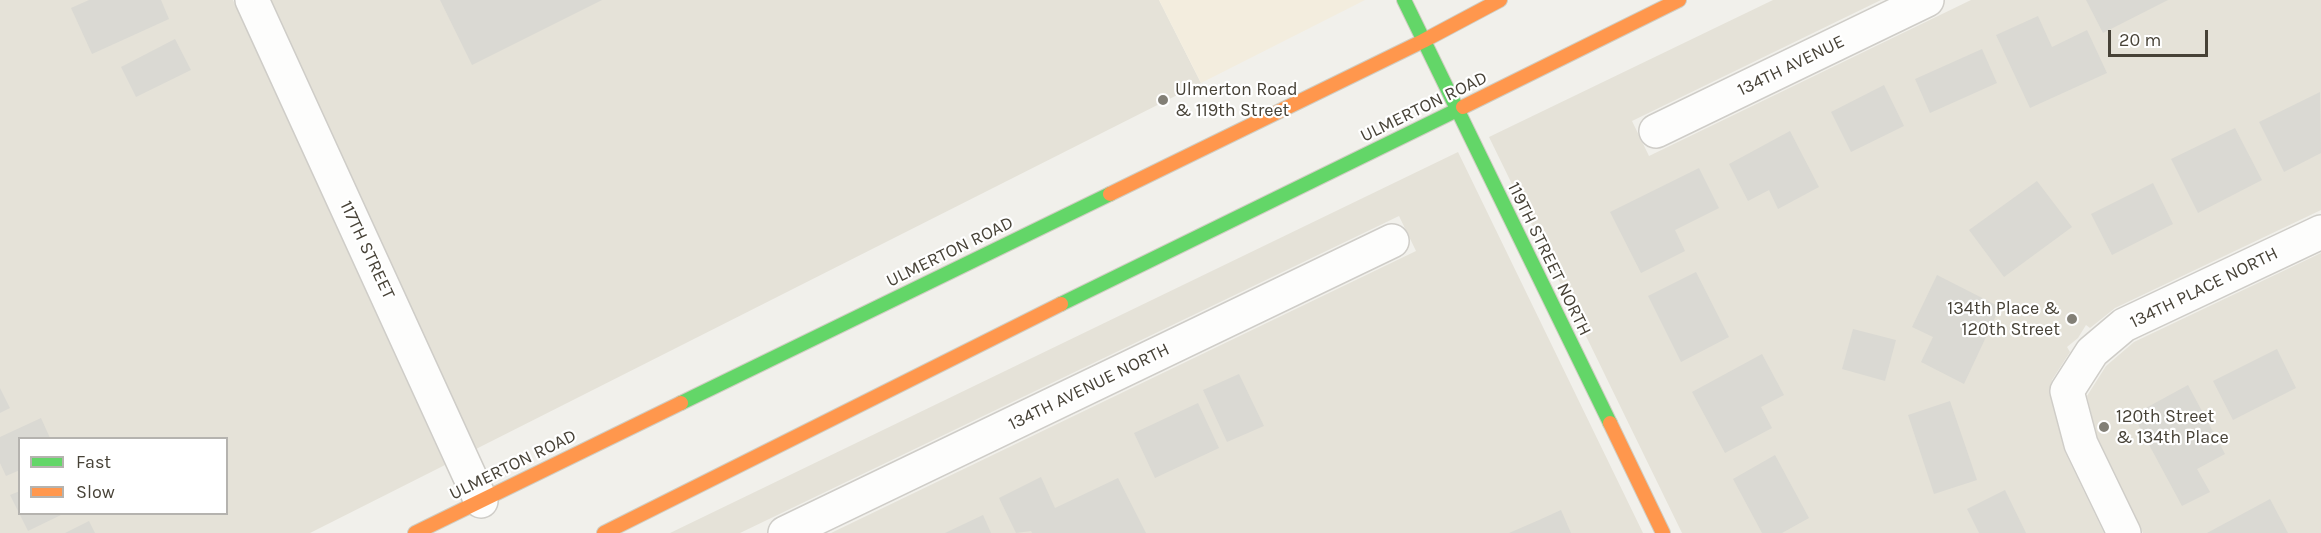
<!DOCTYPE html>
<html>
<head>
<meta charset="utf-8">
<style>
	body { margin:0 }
	#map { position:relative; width:2321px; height:533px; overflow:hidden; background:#f1f0eb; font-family:Karla,sans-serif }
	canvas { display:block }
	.legend { position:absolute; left:18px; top:437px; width:210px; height:78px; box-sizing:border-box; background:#fff; border:2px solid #b5b3af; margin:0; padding:8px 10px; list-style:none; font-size:18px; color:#474237 }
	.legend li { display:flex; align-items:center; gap:12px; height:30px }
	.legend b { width:30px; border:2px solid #b5b3af }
	.scale { position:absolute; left:2108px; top:30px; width:100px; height:27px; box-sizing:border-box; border:3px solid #474237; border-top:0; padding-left:8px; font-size:18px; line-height:21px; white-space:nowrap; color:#474237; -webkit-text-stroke:4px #fff; paint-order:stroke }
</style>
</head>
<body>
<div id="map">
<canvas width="2321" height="533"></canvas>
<ul class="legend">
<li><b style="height:8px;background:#63d668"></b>Fast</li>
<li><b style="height:8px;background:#ff974d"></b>Slow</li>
</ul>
<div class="scale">20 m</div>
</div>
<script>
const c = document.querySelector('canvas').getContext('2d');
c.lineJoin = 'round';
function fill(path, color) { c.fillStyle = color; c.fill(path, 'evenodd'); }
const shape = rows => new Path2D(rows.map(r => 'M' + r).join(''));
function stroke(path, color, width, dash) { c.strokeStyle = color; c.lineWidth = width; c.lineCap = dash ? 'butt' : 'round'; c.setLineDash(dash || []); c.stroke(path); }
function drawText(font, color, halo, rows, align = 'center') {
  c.font = font + ' Karla,sans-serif'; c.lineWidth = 4.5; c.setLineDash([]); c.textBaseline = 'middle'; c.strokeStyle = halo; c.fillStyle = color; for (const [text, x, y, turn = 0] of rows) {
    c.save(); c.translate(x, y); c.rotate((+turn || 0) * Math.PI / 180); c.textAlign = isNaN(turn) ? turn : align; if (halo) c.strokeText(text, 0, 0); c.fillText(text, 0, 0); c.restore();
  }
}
fill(shape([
	[0,0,233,0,445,465,310,533,0,533],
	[20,438,226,438,226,514,20,514],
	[271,0,1159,0,1201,83,476,449],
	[1773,0,1881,0,1632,121,1649,156,1971,0,2321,0,2321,210,2115,308,2090,328,2086,325,2078,338,2067,347,2070,352,2052,380,2050,394,2065,452,2104,533,1682,533,1489,137],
	[1458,152,1643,533,831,533,1416,251,1399,216,740,533,670,533],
	[2321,253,2321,533,2143,533,2097,438,2087,396,2106,366,2134,342]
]), '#e5e2d8');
fill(shape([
	[1159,0,1365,0,1201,83]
]), '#f3edde');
fill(shape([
	[89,0,161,0,169,19,92,54,71,8],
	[440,0,602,0,472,65],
	[2086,0,2168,0,2103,33],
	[2038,16,2052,47,2087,30,2107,73,2030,108,1996,35],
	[175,39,191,70,136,97,121,67],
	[1982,49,1997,83,1930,113,1915,79],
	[1884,85,1904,126,1851,152,1831,112],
	[2320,92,2321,153,2284,172,2259,122],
	[2235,128,2262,180,2198,213,2171,159],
	[1790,131,1819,187,1778,209,1769,190,1748,201,1729,164],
	[1699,168,1719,208,1675,230,1685,251,1641,273,1610,212],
	[2037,181,2072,227,2004,277,1969,230],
	[2153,183,2173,224,2112,255,2091,214],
	[1696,272,1729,337,1681,362,1648,296],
	[1937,275,2000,307,1964,384,1921,362,1933,337,1912,327],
	[1853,329,1896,340,1885,381,1842,369],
	[2277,349,2296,388,2233,420,2213,381],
	[1762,354,1784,395,1761,407,1772,428,1725,453,1692,392],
	[1239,374,1264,426,1227,442,1203,390],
	[2188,385,2225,454,2197,469,2210,492,2182,506,2133,415],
	[0,388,10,408,0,413],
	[1950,401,1977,480,1934,494,1908,415],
	[1198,403,1219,448,1155,478,1134,433],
	[41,418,50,438,20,438,20,470,6,476,0,463,0,437],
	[1775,455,1809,518,1782,533,1762,533,1733,479],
	[1041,477,1055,508,1118,478,1146,533,1032,533,1031,531,1016,533,999,498],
	[2005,490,2026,533,1979,533,1967,509],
	[20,491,20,514,63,514,28,531,10,495],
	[2270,499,2288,533,2207,533],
	[1561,510,1571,533,1509,533,1539,520],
	[983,515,991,533,945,533],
	[89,521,95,533,65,533]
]), '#dad9d3');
const street = shape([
	[252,0,481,501],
	[1656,131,1927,0],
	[785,533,1392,241],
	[2124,533,2081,444,2067,391,2092,352,2124,325,2321,232]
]);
const fast = shape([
	[1404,0,1610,423],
	[1061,304,1463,107],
	[681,403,1110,194]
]);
const slow = shape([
	[1463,107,1679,0],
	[1110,194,1423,41,1500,0],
	[1610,423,1663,533],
	[415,533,681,403],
	[604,533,1061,304]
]);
stroke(street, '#cfcdc8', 36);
stroke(fast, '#d0cdc2', 16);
stroke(slow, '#d0cdc2', 16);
stroke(street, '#fdfdfc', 33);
stroke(fast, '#63d668', 14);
stroke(slow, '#ff974d', 14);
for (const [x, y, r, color] of [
	[1163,100,6,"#827f76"],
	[2072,319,6,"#827f76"],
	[2104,427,6,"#827f76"]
]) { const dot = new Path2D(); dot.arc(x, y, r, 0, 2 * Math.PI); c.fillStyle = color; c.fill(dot); stroke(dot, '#fff', 2); }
drawText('18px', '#474237', '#fff', [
	["134TH AVENUE",1791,66,-26],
	["ULMERTON ROAD",1424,107,-26],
	["117TH STREET",367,250,65],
	["ULMERTON ROAD",950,252,-26],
	["119TH STREET NORTH",1549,259,64],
	["134TH PLACE NORTH",2204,288,-26],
	["134TH AVENUE NORTH",1089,387,-26],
	["ULMERTON ROAD",513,465,-26]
]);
drawText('18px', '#474237', '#fff', [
	["Ulmerton Road",1175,90],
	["& 119th Street",1175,111],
	["134th Place &",2060,309,"right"],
	["120th Street",2060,330,"right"],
	["120th Street",2116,417],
	["& 134th Place",2116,438]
], 'left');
</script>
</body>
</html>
